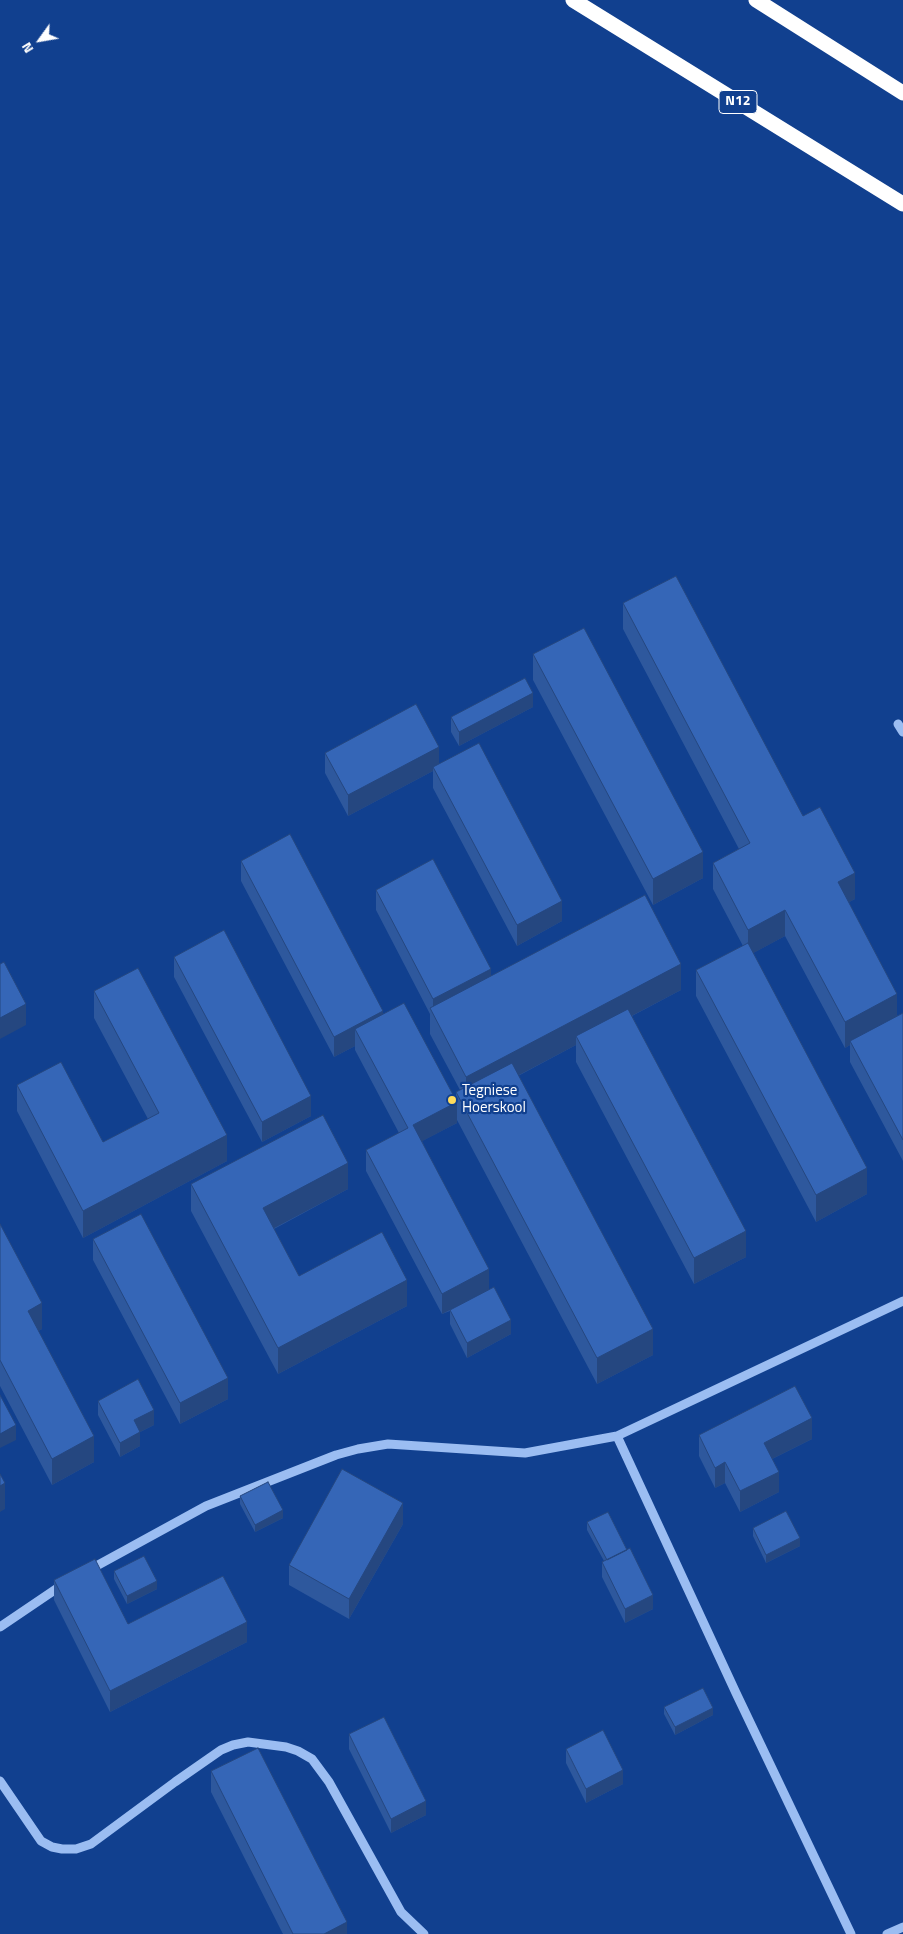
<!DOCTYPE html>
<html>
<head>
<meta charset="utf-8">
<style>
	body { margin:0 }
	#map { position:relative; width:903px; height:1934px; overflow:hidden; background:#11408f; font-family:"Titillium Web",sans-serif }
	canvas { display:block }
	.north { position:absolute; left:15px; top:15px; width:50px; height:50px; -webkit-text-stroke:4px #11408f; paint-order:stroke; rotate:238deg; font-size:14px; font-weight:700; line-height:20px; text-align:center; color:#fff }
	.north::after { content:''; display:block; margin:auto; width:18px; height:22px; background:#fff; clip-path:polygon(50% 0,100% 100%,50% 72%,0 100%) }
</style>
</head>
<body>
<div id="map">
<canvas width="903" height="1934"></canvas>
<div class="north">N</div>
</div>
<script>
const c = document.querySelector('canvas').getContext('2d');
c.lineJoin = 'round';
const shape = rows => new Path2D(rows.map(r => 'M' + r).join(''));
function stroke(path, color, width, dash) { c.strokeStyle = color; c.lineWidth = width; c.lineCap = dash ? 'butt' : 'round'; c.setLineDash(dash || []); c.stroke(path); }
function fill(path, color) { c.fillStyle = color; c.fill(path, 'evenodd'); }
function drawText(font, color, halo, rows, align = 'center') {
  c.font = font + ' "Titillium Web",sans-serif'; c.lineWidth = 4.5; c.setLineDash([]); c.textBaseline = 'middle'; c.strokeStyle = halo; c.fillStyle = color; for (const [text, x, y, turn = 0] of rows) {
    c.save(); c.translate(x, y); c.rotate((+turn || 0) * Math.PI / 180); c.textAlign = isNaN(turn) ? turn : align; if (halo) c.strokeText(text, 0, 0); c.fillText(text, 0, 0); c.restore();
  }
}
stroke(shape([
	[898,724,903,732],
	[89,1570,206,1506,336,1455,358,1449,388,1444,525,1453,617,1436],
	[0,1627,62,1585],
	[0,1781,41,1841,52,1847,62,1849,76,1849,91,1844,175,1782,221,1750,233,1745,248,1742,286,1747,298,1751,312,1759,329,1782,401,1912,424,1934],
	[851,1934,736,1693,617,1436,903,1301],
	[887,1934,903,1927]
]), '#9bbdf2', 9);
stroke(shape([
	[573,0,903,204],
	[756,0,903,93]
]), '#fff', 15);
fill(shape([
	[623,603,803,816,855,899,849,902,897,1016,903,1013,903,1161,850,1062,850,1045,845,1048,785,936,753,953,867,1194,816,1222,696,996,696,970,743,946,713,889,713,863,739,849,623,629],
	[533,654,703,878,653,905,533,680],
	[533,707,459,746,451,732,451,717],
	[325,753,439,764,562,921,517,946,433,788,433,771,348,816,325,773],
	[241,861,383,1014,456,1100,456,1092,460,1090,430,1034,430,1014,376,910,376,890,491,976,681,990,632,1016,746,1257,694,1284,576,1062,576,1045,518,1076,653,1355,597,1384,457,1120,457,1123,422,1141,489,1289,511,1334,467,1358,450,1324,450,1311,442,1314,366,1171,366,1150,399,1133,355,1050,355,1046,334,1057,241,881],
	[174,957,311,1116,262,1142,174,977],
	[94,991,227,1161,83,1238,17,1111,17,1085,103,1142,148,1119,94,1018],
	[191,1184,348,1189,274,1229,299,1276,407,1306,278,1374,191,1211],
	[0,1224,42,1329,38,1331,94,1462,52,1485,0,1386],
	[93,1239,228,1399,180,1424,93,1260],
	[98,1401,154,1425,140,1432,140,1446,120,1457,98,1415],
	[699,1435,812,1439,772,1459,779,1492,740,1512,725,1483,715,1488,699,1456],
	[240,1496,283,1518,255,1532,240,1504],
	[587,1522,653,1609,625,1623,602,1577,602,1562,604,1561,587,1530],
	[403,1524,349,1619,289,1585,289,1565],
	[753,1528,800,1546,766,1563,753,1536],
	[114,1571,157,1589,127,1604,114,1579],
	[54,1580,128,1624,247,1642,110,1712,54,1600],
	[664,1707,713,1715,675,1735,664,1714],
	[349,1734,426,1815,391,1833,349,1749],
	[566,1749,623,1784,586,1803,566,1763],
	[211,1771,347,1934,283,1934,211,1792]
]), '#2e589d');
fill(shape([
	[533,693,533,707,459,746,459,732],
	[439,747,439,768,433,767,433,771,348,816,348,795],
	[703,852,703,878,653,905,653,879],
	[855,873,855,899,838,908,838,882],
	[562,901,562,921,517,946,517,925],
	[785,910,785,936,748,956,748,930],
	[681,964,681,990,580,1043,576,1036,576,1045,466,1103,466,1077],
	[491,969,491,989,433,1014,433,999],
	[897,994,897,1020,850,1041,850,1045,845,1048,845,1022],
	[26,1004,26,1025,0,1039,0,1018],
	[383,1011,383,1031,355,1029,355,1046,334,1057,334,1037],
	[311,1096,311,1116,262,1142,262,1122],
	[457,1102,457,1123,413,1146,413,1125],
	[227,1135,227,1161,83,1238,83,1211],
	[348,1163,348,1189,263,1234,263,1208],
	[867,1168,867,1194,816,1222,816,1195],
	[746,1231,746,1257,694,1284,694,1258],
	[489,1269,489,1290,442,1314,442,1294],
	[407,1280,407,1306,278,1374,278,1348],
	[42,1303,42,1329,28,1337,28,1311],
	[511,1320,511,1334,467,1358,467,1343],
	[653,1329,653,1355,597,1384,597,1358],
	[228,1378,228,1399,180,1424,180,1403],
	[154,1410,154,1425,134,1435,134,1420],
	[812,1418,812,1439,764,1463,764,1443],
	[16,1425,16,1440,0,1448,0,1434],
	[140,1432,140,1446,120,1457,120,1443],
	[94,1436,94,1462,52,1485,52,1459],
	[725,1462,725,1483,715,1488,715,1468],
	[779,1472,779,1492,740,1512,740,1491],
	[5,1483,5,1509,0,1512,0,1486],
	[403,1503,403,1524,349,1619,349,1599],
	[283,1510,283,1518,255,1532,255,1525],
	[800,1538,800,1546,766,1563,766,1555],
	[157,1581,157,1589,127,1604,127,1596],
	[653,1595,653,1609,625,1623,625,1609],
	[247,1622,247,1642,110,1712,110,1691],
	[713,1708,713,1715,675,1735,675,1727],
	[623,1770,623,1784,586,1803,586,1789],
	[426,1801,426,1815,391,1833,391,1819],
	[347,1922,347,1934,324,1934]
]), '#254780');
const building = shape([
	[676,576,803,816,820,807,855,873,838,882,897,994,845,1022,785,910,748,930,713,863,750,843,623,603,676,576],
	[584,628,703,852,653,879,533,654,584,628],
	[525,678,533,693,459,732,451,717,525,678],
	[416,704,439,747,348,795,325,753,416,704],
	[479,743,562,901,517,925,433,767,479,743],
	[290,834,383,1011,334,1037,241,861,290,834],
	[433,859,491,969,433,999,376,890,433,859],
	[645,895,681,964,466,1077,430,1008,645,895],
	[224,930,311,1096,262,1122,174,957,224,930],
	[748,943,867,1168,816,1195,696,970,748,943],
	[4,962,26,1004,0,1018,0,964,4,962],
	[138,968,227,1135,83,1211,17,1085,61,1062,103,1142,159,1113,94,991,138,968],
	[404,1003,457,1102,413,1125,489,1269,442,1294,366,1150,408,1128,355,1029,404,1003],
	[628,1009,746,1231,694,1258,576,1036,628,1009],
	[903,1013,903,1140,850,1041,903,1013],
	[512,1063,653,1329,597,1358,456,1092,512,1063],
	[323,1115,348,1163,263,1208,299,1276,382,1232,407,1280,278,1348,191,1184,323,1115],
	[141,1214,228,1378,180,1403,93,1239,141,1214],
	[0,1224,42,1303,28,1311,94,1436,52,1459,0,1360,0,1224],
	[494,1287,511,1320,467,1343,450,1310,494,1287],
	[138,1379,154,1410,134,1420,140,1432,120,1443,98,1401,138,1379],
	[795,1386,812,1418,764,1443,779,1472,740,1491,725,1462,715,1468,699,1435,795,1386],
	[0,1395,16,1425,0,1434,0,1395],
	[342,1469,403,1503,349,1599,289,1565,342,1469],
	[0,1474,5,1483,0,1486,0,1474],
	[268,1482,283,1510,255,1525,240,1496,268,1482],
	[786,1511,800,1538,766,1555,753,1528,786,1511],
	[608,1512,627,1550,607,1560,587,1522,608,1512],
	[630,1548,653,1595,625,1609,602,1562,630,1548],
	[144,1556,157,1581,127,1596,114,1571,144,1556],
	[95,1559,128,1624,223,1576,247,1622,110,1691,54,1580,95,1559],
	[703,1688,713,1708,675,1727,664,1707,703,1688],
	[384,1717,426,1801,391,1819,349,1734,384,1717],
	[603,1730,623,1770,586,1789,566,1749,603,1730],
	[258,1748,347,1922,324,1934,293,1934,211,1771,258,1748]
]);
fill(building, '#3566b7');
stroke(building, '#254780', 1);
for (const [x, y, r, color] of [
	[452,1100,5,"#ffdb5c"]
]) { const dot = new Path2D(); dot.arc(x, y, r, 0, 2 * Math.PI); c.fillStyle = color; c.fill(dot); stroke(dot, '#11408f', 2); }
for (const [x, y, w] of [
	[738,102,38]
]) { const box = new Path2D(); box.roundRect(x - w / 2, y - 11.5, w, 23, 4); c.fillStyle = '#11408f'; c.fill(box); stroke(box, '#fff', 1); }
drawText('bold 14px', '#fff', null, [
	["N12",738,102]
]);
drawText('15px', '#fff', '#11408f', [
	["Tegniese",462,1091],
	["Hoerskool",462,1108]
], 'left');
</script>
</body>
</html>
